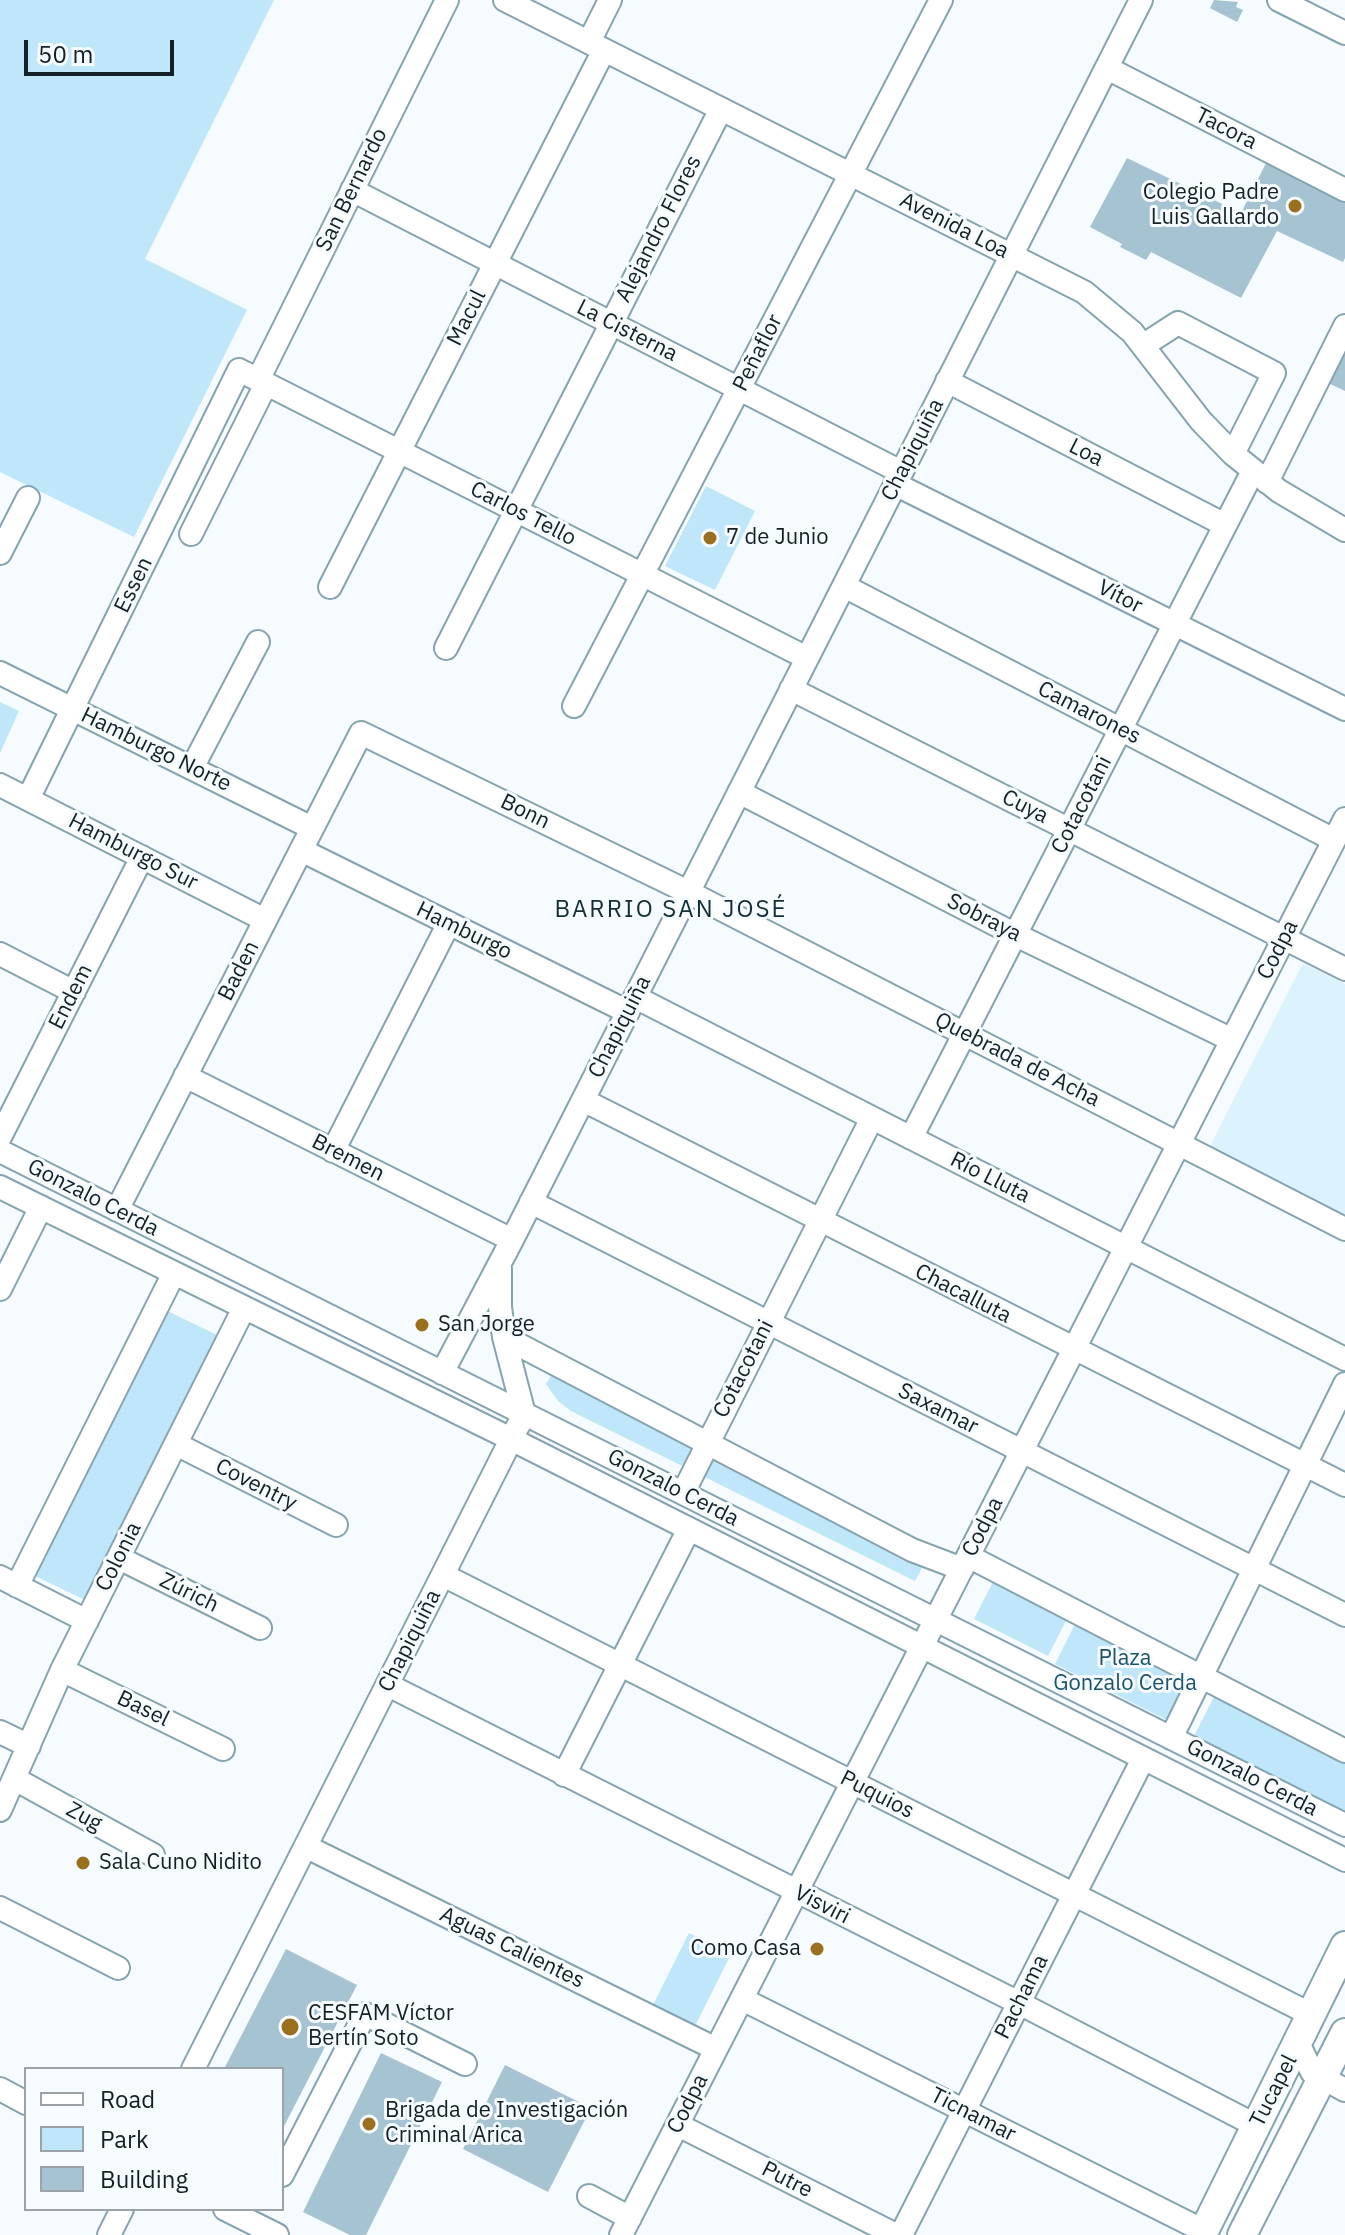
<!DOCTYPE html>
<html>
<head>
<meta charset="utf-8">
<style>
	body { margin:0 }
	#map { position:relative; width:1345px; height:2235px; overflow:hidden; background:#f5fbfe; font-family:"IBM Plex Sans",sans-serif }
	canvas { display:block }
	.legend { position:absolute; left:24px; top:2067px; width:260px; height:144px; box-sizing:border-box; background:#f5fbfe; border:2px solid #9ba3a8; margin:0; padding:10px 14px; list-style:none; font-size:24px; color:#152026 }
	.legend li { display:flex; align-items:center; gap:16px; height:40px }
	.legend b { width:40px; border:2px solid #9ba3a8 }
	.scale { position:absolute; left:24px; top:40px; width:150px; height:36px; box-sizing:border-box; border:4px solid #152026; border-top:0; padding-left:10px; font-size:24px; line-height:28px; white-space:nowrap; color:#152026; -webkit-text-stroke:6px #f5fbfe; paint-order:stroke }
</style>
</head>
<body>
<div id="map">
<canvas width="1345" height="2235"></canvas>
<ul class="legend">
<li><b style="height:10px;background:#fff"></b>Road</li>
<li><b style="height:22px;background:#bfe6f9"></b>Park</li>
<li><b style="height:22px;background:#a6c3d1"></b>Building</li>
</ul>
<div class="scale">50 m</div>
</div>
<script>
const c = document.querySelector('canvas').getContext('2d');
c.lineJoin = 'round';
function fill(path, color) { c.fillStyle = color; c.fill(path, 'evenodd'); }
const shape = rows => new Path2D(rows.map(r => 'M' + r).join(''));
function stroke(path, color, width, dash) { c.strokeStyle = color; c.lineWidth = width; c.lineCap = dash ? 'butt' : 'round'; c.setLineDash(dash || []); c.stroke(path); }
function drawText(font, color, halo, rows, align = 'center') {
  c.font = font + ' "IBM Plex Sans",sans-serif'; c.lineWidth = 6; c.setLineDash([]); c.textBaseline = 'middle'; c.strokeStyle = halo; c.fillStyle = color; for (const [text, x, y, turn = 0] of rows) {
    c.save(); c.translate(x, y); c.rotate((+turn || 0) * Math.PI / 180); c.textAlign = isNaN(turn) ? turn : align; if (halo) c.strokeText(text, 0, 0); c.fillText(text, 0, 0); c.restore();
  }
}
fill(shape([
	[1303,963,1345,984,1345,1216,1209,1148]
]), '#dcf3fe');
fill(shape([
	[0,0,274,0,145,259,247,310,134,537,0,472],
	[706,486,755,511,715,590,665,566],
	[0,702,19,711,0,753],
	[157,1306,217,1335,87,1601,27,1572],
	[560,1360,934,1546,915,1581,571,1411,558,1401,546,1384],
	[996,1576,1070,1613,1048,1656,974,1619],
	[1077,1620,1195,1680,1173,1723,1055,1664],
	[1216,1693,1345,1758,1345,1813,1194,1736],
	[689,1933,731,1954,694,2028,652,2007]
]), '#bfe6f9');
fill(shape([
	[1214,0,1238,2,1236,7,1243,10,1237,22,1210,8],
	[1127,158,1241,213,1267,161,1345,199,1345,258,1343,262,1277,231,1241,298,1151,252,1146,260,1120,247,1122,244,1090,227],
	[1345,349,1345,391,1328,383],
	[286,1949,357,1985,282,2130,282,2069,224,2069],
	[381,2053,442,2082,366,2235,350,2235,303,2212],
	[505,2065,591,2108,548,2192,463,2149]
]), '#a6c3d1');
const minor = shape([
	[505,0,1084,292,1132,332,1201,421,1233,454,1279,491,1345,530],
	[1279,0,1345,33],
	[589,42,610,0],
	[1107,68,1345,190],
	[352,190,901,472],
	[1144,345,1178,323,1274,373,1233,454],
	[258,380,447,0],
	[947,381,1225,525],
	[1267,482,1345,326],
	[895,484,1345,709],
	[191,534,266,384],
	[0,553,28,498],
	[844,586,1334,840],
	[330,587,604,50],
	[446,648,721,109],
	[0,673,312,828],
	[791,689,1345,969],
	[574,706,941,0],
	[192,768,258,642],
	[0,785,265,920],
	[739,792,1016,935,1232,1040],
	[28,799,239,370,807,658],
	[301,850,628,1012],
	[0,954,74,992],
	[635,997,1345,1359],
	[185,1076,512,1240],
	[583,1100,1345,1485],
	[0,1137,142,857],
	[911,1138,1253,471],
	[0,1151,1345,1825],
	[333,1151,449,923],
	[0,1187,511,1439,1345,1860],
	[531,1202,1345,1615],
	[117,1210,361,733,688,892,1345,1229],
	[0,1289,41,1207],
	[504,1337,912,1550,962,1569],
	[442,1373,512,1240,1141,0],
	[176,1444,336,1525],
	[683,1493,872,1118],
	[968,1556,1345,1751],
	[119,1558,260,1628],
	[443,1575,1312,2015],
	[0,1577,87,1621],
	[17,1586,174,1273],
	[62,1670,223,1749],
	[388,1685,1019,2003,1257,2126],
	[0,1732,29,1746],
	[1171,1738,1345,1384],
	[564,1775,689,1529],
	[15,1779,153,1855],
	[0,1810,62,1670,244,1308],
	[307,1847,716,2049],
	[0,1908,118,1968],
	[742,1999,1204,2231],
	[1298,2043,1312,2072,1345,2090],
	[193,2069,524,1414,504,1337,500,1307,500,1269],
	[0,2089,26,2103],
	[678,2125,896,2235],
	[282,2175,365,2014,465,2064],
	[589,2196,630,2218],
	[225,2209,277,2235],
	[109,2235,122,2209],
	[621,2235,1345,819],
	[901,2235,1143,1759]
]);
const major = shape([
	[1202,2235,1345,1946],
	[1242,2235,1345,2033]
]);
stroke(minor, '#86a3b0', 26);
stroke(major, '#86a3b0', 32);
stroke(minor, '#fff', 22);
stroke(major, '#fff', 28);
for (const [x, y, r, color] of [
	[1295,206,8,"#9a6f1d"],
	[710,538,8,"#9a6f1d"],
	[422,1325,8,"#9a6f1d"],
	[83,1863,8,"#9a6f1d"],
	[817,1949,8,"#9a6f1d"],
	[290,2027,10,"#9a6f1d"],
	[369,2124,8,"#9a6f1d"]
]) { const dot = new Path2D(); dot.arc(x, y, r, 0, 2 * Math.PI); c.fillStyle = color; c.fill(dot); stroke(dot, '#f5fbfe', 3); }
drawText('22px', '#152026', '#f5fbfe', [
	["Tacora",1226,129,27],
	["San Bernardo",352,190,-64],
	["Avenida Loa",954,226,27],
	["Alejandro Flores",659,229,-63],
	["Macul",467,318,-63],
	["La Cisterna",627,331,27],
	["Peñaflor",758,353,-63],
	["Chapiquiña",913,450,-63],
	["Loa",1086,453,27],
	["Carlos Tello",523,514,27],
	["Essen",134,585,-64],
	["Vítor",1120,597,27],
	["Camarones",1089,713,27],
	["Hamburgo Norte",156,750,26],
	["Cotacotani",1082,805,-63],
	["Cuya",1025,807,27],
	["Bonn",525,812,26],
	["Hamburgo Sur",133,852,27],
	["Sobraya",984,918,27],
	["Hamburgo",464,931,26],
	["Codpa",1278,950,-63],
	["Baden",239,971,-63],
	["Endem",71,997,-63],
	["Chapiquiña",620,1027,-63],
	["Quebrada de Acha",1017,1060,27],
	["Bremen",348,1158,27],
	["Río Lluta",990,1178,27],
	["Gonzalo Cerda",93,1198,27],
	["Chacalluta",963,1294,27],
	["Cotacotani",744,1369,-63],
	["Saxamar",938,1409,27],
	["Coventry",256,1485,27],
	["Gonzalo Cerda",673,1488,27],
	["Codpa",983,1527,-63],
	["Colonia",119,1557,-63],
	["Zúrich",189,1593,26],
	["Chapiquiña",410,1641,-63],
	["Basel",143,1709,26],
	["Gonzalo Cerda",1252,1778,27],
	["Puquios",877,1795,27],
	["Zug",84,1817,29],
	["Visviri",822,1905,27],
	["Aguas Calientes",512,1948,26],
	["Pachama",1022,1997,-63],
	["Tucapel",1274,2091,-63],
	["Codpa",688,2104,-63],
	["Ticnamar",973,2115,27],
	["Putre",787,2180,27]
]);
drawText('22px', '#152026', '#f5fbfe', [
	["Colegio Padre",1279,193,"right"],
	["Luis Gallardo",1279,218,"right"],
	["7 de Junio",726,538],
	["San Jorge",438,1325],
	["Sala Cuno Nidito",99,1863],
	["Como Casa",801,1949,"right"],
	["CESFAM Víctor",308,2014],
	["Bertín Soto",308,2039],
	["Brigada de Investigación",385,2111],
	["Criminal Arica",385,2136]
], 'left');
drawText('22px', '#1d5269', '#f5fbfe', [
	["Plaza",1125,1659],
	["Gonzalo Cerda",1125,1684]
]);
c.letterSpacing = '2px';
drawText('24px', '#142d38', '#f5fbfe', [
	["BARRIO SAN JOSÉ",671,910]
]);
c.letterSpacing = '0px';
</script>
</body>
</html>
